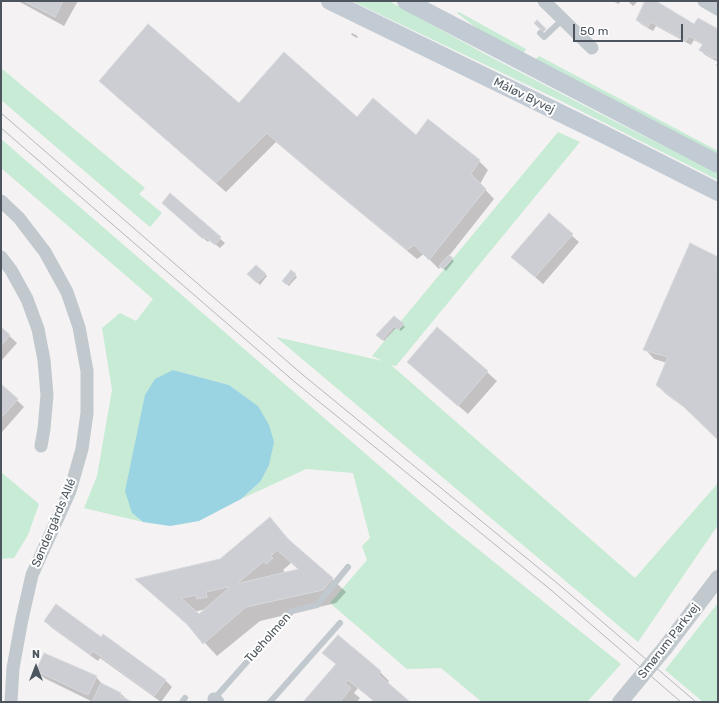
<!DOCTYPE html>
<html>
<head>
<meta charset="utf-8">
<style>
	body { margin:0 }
	#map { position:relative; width:719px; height:703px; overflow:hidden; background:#f4f2f2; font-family:Rubik,sans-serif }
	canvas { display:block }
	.frame { position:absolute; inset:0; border:2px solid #4c555d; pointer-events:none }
	.north { position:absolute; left:16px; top:647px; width:40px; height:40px; -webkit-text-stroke:3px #fff; paint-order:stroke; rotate:0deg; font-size:11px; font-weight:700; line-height:16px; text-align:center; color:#4c555d }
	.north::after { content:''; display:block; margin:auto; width:14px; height:18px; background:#4c555d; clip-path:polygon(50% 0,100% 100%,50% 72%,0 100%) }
	.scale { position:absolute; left:573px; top:24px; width:110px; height:18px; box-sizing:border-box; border:2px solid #4c555d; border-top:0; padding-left:5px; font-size:12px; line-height:14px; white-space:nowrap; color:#4c555d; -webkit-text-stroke:3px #fff; paint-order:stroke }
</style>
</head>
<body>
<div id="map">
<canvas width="719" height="703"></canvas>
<div class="frame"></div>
<div class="north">N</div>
<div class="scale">50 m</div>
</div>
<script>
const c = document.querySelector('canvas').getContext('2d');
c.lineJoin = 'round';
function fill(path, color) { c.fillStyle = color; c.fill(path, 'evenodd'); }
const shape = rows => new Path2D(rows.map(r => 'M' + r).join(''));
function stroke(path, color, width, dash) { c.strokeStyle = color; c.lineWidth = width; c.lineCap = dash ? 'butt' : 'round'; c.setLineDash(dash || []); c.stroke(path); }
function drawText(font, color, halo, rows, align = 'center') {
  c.font = font + ' Rubik,sans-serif'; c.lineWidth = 4; c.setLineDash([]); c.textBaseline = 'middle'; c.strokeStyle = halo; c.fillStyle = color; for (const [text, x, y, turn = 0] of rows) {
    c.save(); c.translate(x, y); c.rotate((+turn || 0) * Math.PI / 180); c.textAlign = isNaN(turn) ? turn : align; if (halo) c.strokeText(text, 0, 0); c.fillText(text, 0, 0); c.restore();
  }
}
fill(shape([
	[352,1,389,1,483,53,608,118,718,173,718,180,559,100],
	[459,12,526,49,523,54,479,30,457,13],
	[539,56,718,151,718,155,535,60],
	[1,68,145,188,139,194,162,213,150,227,1,100],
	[558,132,580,142,396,366,391,365,635,578,718,483,718,525,638,642,276,337,383,361,372,356],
	[1,139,448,525,621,664,587,702,482,702,441,668,407,669,330,603,367,560,362,546,370,538,353,473,306,469,241,499,260,482,258,406,229,385,173,370,132,513,143,522,84,508,97,476,112,390,102,328,120,313,136,321,153,299,1,168],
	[1,472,39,504,28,535,14,558,1,559],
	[718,603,718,702,703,702,665,670]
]), '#c7ebd5');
fill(shape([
	[173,370,229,385,258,406,269,425,274,442,269,465,260,482,241,499,199,521,170,526,143,522,132,513,125,491,145,395,155,379]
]), '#9ad3e2');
fill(shape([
	[18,1,78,1,64,26],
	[612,1,620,1,619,4],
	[628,1,638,1,633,6],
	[646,1,653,1,695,25,718,30,718,67,716,65,718,62,705,55,700,50,703,45,694,40,691,45,656,26,653,31,641,24,637,20],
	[352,33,356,35,358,37,357,38,353,36,351,34],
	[109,90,239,104,357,119,416,136,479,161,488,170,480,184,494,199,449,256,454,261,446,271,441,266,439,269,424,254,417,259,322,181,276,142,226,192],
	[171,195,225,243,220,248,210,240,208,242,168,207],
	[549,215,579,242,543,284,520,264],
	[691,245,718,258,718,439,693,414,666,394,657,385,667,363,654,359,645,349],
	[256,266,267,276,260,285,248,274],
	[291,271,297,277,289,286,285,283],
	[394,317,405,327,401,331,397,327,384,341,378,335],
	[1,328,17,343,1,361],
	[437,328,497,381,468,414,418,371],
	[1,385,24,407,2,432,1,431],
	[270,519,296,547,332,579,346,592,336,603,260,621,217,656,193,630,137,579,221,560],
	[291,563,299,570,286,573,283,570],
	[206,609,199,615,194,612],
	[45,621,101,638,165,680,172,687,161,702,100,658,98,661,52,628],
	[324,653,380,672,389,681,387,684,409,702,375,702,358,688,354,693,360,698,357,702,305,702,337,665],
	[37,671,96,677,103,685,121,694,130,702,93,702,44,678]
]), '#0003');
const building = shape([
	[24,1,63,1,55,17,24,1],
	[645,1,656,1,694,24,698,18,718,29,718,59,714,57,713,58,699,50,703,44,689,36,686,41,651,22,648,27,636,20,645,1],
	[537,20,546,29,543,32,534,23,537,20],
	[148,24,239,103,284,52,357,117,373,98,416,135,428,119,480,160,471,174,486,189,429,260,414,245,407,250,312,172,267,133,216,183,99,81,148,24],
	[170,193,221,237,215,245,205,237,203,239,162,203,170,193],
	[549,213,573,234,535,277,511,257,549,213],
	[690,243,718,257,717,268,718,268,718,440,682,405,656,385,668,357,643,350,690,243],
	[449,255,453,258,443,269,439,266,449,255],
	[256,265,266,274,257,283,247,274,256,265],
	[291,270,296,274,287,285,282,281,291,270],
	[394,316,404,324,398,330,394,326,382,340,376,335,394,316],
	[1,327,10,335,1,346,1,327],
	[437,327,488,371,458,406,407,362,437,327],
	[1,384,18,399,1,418,1,384],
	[270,517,288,539,333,578,323,590,246,607,203,644,187,624,135,579,220,559,270,517],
	[277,550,299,569,240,583,239,582,264,561,266,564,273,558,271,556,277,550],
	[228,587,229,588,199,614,181,598,196,595,197,599,207,597,206,592,228,587],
	[56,604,101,637,103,634,166,680,154,696,93,651,90,655,44,621,56,604],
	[338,635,381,671,378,674,410,702,375,702,348,680,345,683,351,688,340,702,303,702,336,664,322,653,338,635],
	[44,653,97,676,88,695,36,671,44,653],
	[101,683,121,693,120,696,132,702,92,702,101,683]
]);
fill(building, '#cdced3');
stroke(building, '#d7d8dc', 1);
stroke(shape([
	[540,33,544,37,563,19],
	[214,699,292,611,317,605,348,567],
	[182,702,185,698],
	[270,702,340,623]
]), '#c2c9ce', 6);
stroke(shape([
	[544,1,592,48],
	[704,1,718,9],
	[1,201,19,218,45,252,67,292,79,327,87,371,87,413,82,449,70,491,32,575,22,619,13,668,11,702],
	[1,257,11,270,27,299,38,329,44,360,47,395,44,429,41,446],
	[214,699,218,702]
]), '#c2c9ce', 13);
stroke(shape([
	[665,648,718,578],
	[620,702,630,690]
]), '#c2c9ce', 16);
stroke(shape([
	[330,1,601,133,718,192],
	[406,1,718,164]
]), '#c2cad3', 18);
stroke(shape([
	[1,113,303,375,557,583,696,702],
	[1,128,296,383,551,590,681,702]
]), '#b5b7bb', 1);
stroke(shape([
	[630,690,665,648]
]), '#c2c9ce', 16);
drawText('12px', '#4c555d', '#fff', [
	["Måløv Byvej",524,96,26],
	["Søndergårds Allé",54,523,-67],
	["Tueholmen",268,638,-48],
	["Smørum Parkvej",669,641,-52]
]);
</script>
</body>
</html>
